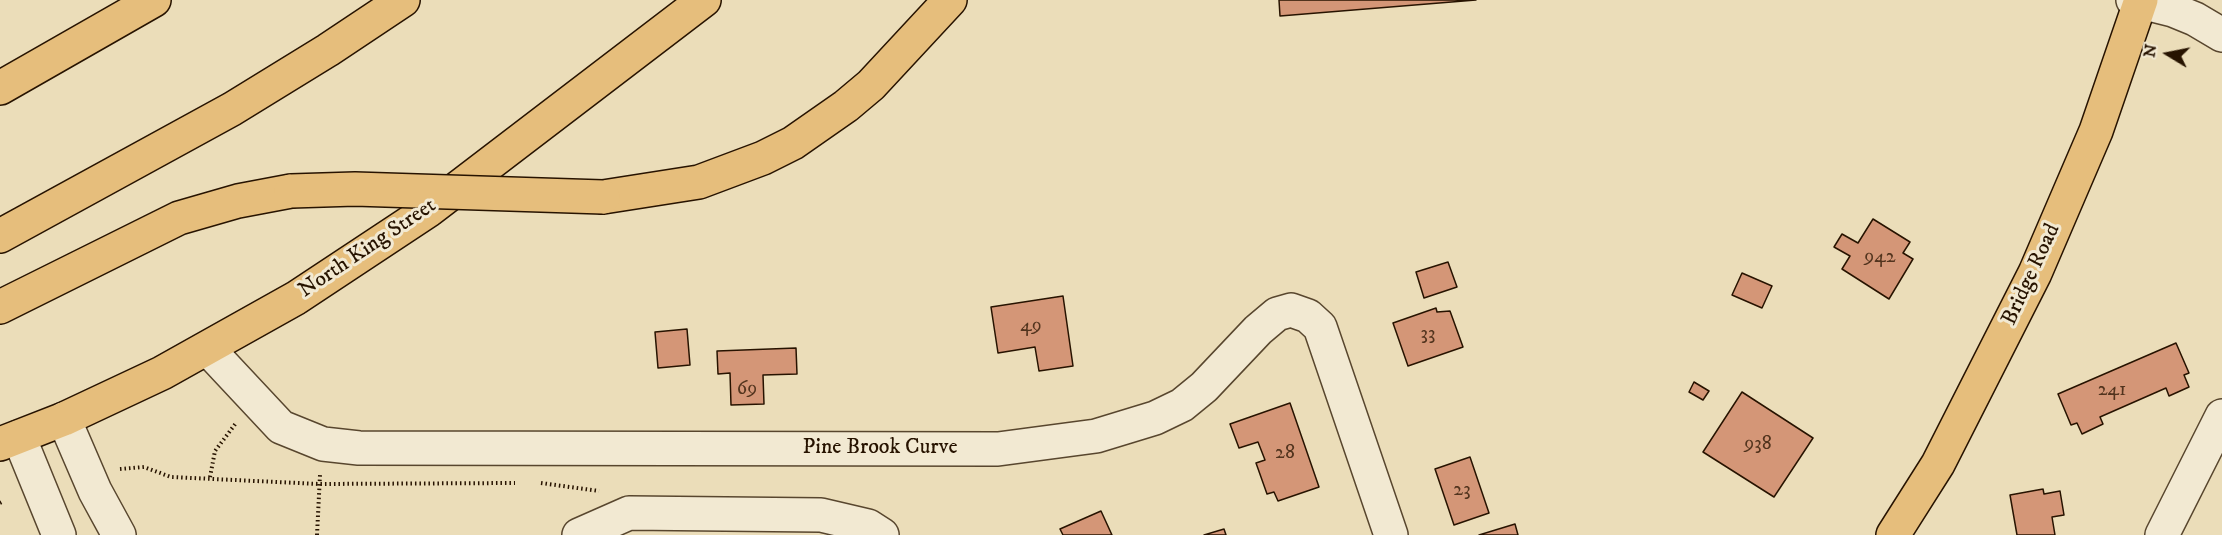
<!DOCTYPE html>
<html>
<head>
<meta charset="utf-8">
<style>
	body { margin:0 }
	#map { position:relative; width:2222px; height:535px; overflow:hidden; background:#ebddb9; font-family:"IM FELL DW Pica",serif }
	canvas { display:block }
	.north { position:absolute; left:2138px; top:24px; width:60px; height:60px; -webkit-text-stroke:4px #f2e9d2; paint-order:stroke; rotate:280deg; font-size:16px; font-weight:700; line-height:24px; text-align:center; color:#271300 }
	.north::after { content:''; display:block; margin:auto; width:21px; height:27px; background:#271300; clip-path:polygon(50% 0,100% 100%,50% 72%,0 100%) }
</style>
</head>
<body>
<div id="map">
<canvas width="2222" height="535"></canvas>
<div class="north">N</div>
</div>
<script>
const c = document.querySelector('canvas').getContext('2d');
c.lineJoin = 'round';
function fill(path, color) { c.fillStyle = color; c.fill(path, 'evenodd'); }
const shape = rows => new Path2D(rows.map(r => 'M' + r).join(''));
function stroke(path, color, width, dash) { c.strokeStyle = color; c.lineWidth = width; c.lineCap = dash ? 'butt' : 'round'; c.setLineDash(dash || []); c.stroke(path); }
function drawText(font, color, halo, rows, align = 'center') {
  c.font = font + ' "IM FELL DW Pica",serif'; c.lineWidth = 6; c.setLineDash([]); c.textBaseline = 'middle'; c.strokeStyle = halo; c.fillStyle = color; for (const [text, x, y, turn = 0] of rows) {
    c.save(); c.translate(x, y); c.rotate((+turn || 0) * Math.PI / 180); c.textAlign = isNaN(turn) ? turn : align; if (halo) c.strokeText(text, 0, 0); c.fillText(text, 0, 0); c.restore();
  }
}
const building = shape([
	[1279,0,1476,0,1280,16,1279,0],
	[1873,219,1910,242,1903,253,1913,259,1889,299,1842,269,1850,256,1834,247,1842,234,1858,243,1873,219],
	[1448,262,1457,287,1424,298,1416,272,1448,262],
	[1742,273,1772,286,1762,308,1732,295,1742,273],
	[1063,296,1073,366,1039,371,1035,347,998,353,991,307,1063,296],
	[1436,308,1437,312,1450,311,1463,347,1408,366,1393,323,1436,308],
	[687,329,690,365,658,368,655,332,687,329],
	[2176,343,2189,373,2184,375,2189,387,2169,396,2166,388,2100,417,2103,424,2082,434,2077,423,2071,425,2058,394,2176,343],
	[796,348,797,374,763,375,764,404,731,405,730,373,718,374,717,351,796,348],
	[1694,382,1709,391,1703,400,1689,392,1694,382],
	[1742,392,1813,438,1774,497,1703,452,1742,392],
	[1290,403,1319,487,1278,501,1274,492,1267,494,1256,463,1265,460,1258,442,1239,448,1230,424,1290,403],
	[1470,457,1489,513,1454,525,1435,469,1470,457],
	[2043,489,2044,494,2060,491,2064,515,2052,517,2055,535,2017,535,2010,495,2043,489],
	[1101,511,1112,535,1063,535,1060,529,1101,511],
	[1515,524,1518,535,1479,535,1515,524],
	[1224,529,1226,535,1204,535,1224,529]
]);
fill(building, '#d49677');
stroke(building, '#271300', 1.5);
const minor = shape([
	[2133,0,2173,10,2195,19,2222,35],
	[208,349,281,427,323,444,359,448,998,449,1096,436,1155,418,1182,405,1204,387,1258,330,1277,314,1291,310,1308,316,1320,327,1391,535],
	[64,419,95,491,119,535],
	[19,437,59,535],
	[579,535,629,513,821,515,868,526,882,535],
	[2162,535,2222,416]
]);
const major = shape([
	[0,444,64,419,162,373,296,298,429,210,704,0],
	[1893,535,1938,464,2035,273,2096,131,2141,0]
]);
const highway = shape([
	[0,88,154,0],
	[603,197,699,182,763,158,793,143,846,106,871,85,950,0],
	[0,236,232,109,328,50,403,0],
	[0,307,179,218,238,201,291,191]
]);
stroke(minor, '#58462e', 36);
stroke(major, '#271300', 36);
stroke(highway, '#271300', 36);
stroke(shape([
	[120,469,144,467,171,477,319,484,515,483],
	[210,477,215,451,236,423],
	[541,483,599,491],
	[0,503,2,502],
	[317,535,320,475]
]), '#271300', 4, [1.5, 3]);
stroke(minor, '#f2e9d2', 33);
stroke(major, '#e6be7c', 33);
stroke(highway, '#e6be7c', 33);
const highwayBridge = shape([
	[291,191,355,189,603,197]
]);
stroke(highwayBridge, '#271300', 36, []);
stroke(highwayBridge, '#e6be7c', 33);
drawText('20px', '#52341e', null, [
	["942",1880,258],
	["49",1031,327],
	["33",1428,335],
	["69",747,390],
	["241",2112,391],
	["938",1758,445],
	["28",1285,454],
	["23",1462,491]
]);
drawText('22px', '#271300', '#f2e9d2', [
	["North King Street",368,249,-34],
	["Bridge Road",2032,275,-65],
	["Pine Brook Curve",880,448]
]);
</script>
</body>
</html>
